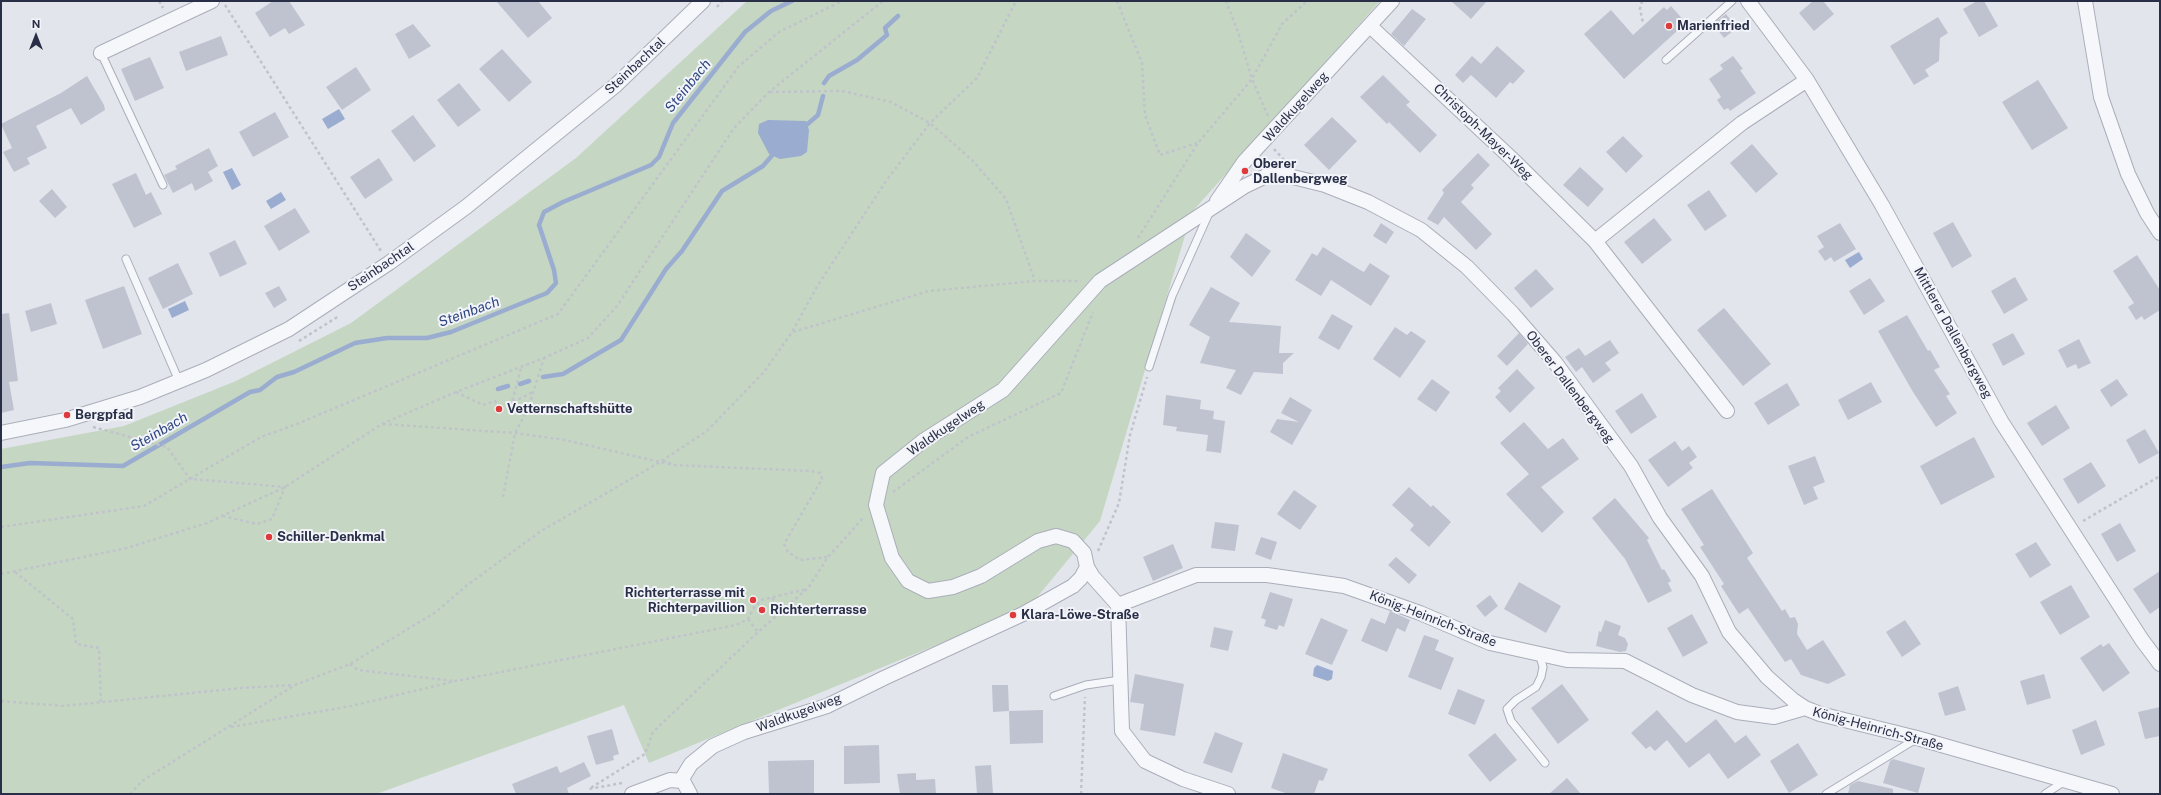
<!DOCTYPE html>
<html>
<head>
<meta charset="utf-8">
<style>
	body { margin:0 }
	#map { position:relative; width:2161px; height:795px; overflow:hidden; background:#e2e5ec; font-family:"Public Sans",sans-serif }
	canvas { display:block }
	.frame { position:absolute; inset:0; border:2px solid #282f47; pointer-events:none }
	.north { position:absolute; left:16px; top:16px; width:40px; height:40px; -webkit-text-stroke:3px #f3f4f9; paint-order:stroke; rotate:0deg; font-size:11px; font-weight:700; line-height:16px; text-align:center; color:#282f47 }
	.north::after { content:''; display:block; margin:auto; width:14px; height:18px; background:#282f47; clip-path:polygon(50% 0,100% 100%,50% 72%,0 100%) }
</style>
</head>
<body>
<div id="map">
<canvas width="2161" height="795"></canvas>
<div class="frame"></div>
<div class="north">N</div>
</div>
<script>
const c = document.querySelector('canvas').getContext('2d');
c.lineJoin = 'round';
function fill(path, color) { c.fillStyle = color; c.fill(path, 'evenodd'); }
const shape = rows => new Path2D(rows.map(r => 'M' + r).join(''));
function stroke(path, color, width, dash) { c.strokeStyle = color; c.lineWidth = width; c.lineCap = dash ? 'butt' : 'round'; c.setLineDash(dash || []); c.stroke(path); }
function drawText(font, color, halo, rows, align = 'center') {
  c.font = font + ' "Public Sans",sans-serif'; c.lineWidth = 4; c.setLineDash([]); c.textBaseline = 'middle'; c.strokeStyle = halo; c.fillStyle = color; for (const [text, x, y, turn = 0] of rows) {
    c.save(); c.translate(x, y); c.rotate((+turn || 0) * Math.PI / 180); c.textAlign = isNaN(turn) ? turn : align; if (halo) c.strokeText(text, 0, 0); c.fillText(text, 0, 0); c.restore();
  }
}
fill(shape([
	[747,1,1380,1,1192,212,1100,521,1029,607,649,763,624,705,376,794,1,794,1,449,124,426,236,381,351,323,576,158]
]), '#c5d7c2');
fill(shape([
	[339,109,345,119,328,129,322,119],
	[768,120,806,121,809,130,807,152,801,156,780,159,769,154,758,133,759,124],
	[232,168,241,185,232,190,223,172],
	[281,192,286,200,271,209,266,201],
	[1859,252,1863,259,1850,268,1845,260],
	[185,301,189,310,172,318,168,309],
	[1317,665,1333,671,1332,679,1328,681,1313,676,1314,668]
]), '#9aacd0');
stroke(shape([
	[824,83,829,76,857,60,887,35,885,28,898,16],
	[803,128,818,115,823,96],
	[543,377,563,374,621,340,666,269,682,251,722,191,763,166,775,152],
	[520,384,529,381],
	[498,389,508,386],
	[1,467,30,463,123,466,250,392,260,390,277,377,294,372,355,343,387,338,427,338,451,332,547,293,556,283,554,270,539,225,544,212,563,202,651,165,659,157,673,123,745,32,771,11,792,1]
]), '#9aacd0', 4.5);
fill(shape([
	[273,1,289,1,305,25,289,34,285,28,270,37,255,13],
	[496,1,538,1,552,18,528,38],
	[1451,1,1487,1,1471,19],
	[1813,1,1823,1,1834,14,1814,31,1799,13],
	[1977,1,1984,1,1998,26,1979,37,1963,9],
	[1671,6,1686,23,1624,79,1584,34,1611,10,1633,35,1664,7,1667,10],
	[1412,9,1426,19,1404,46,1391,34],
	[1726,14,1737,28,1724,38,1713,24],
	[1938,17,1948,33,1940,38,1939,61,1925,70,1929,76,1914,85,1890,46],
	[413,24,431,46,409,59,395,34],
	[221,36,228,55,186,71,179,52],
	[1497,46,1525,71,1513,84,1510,82,1496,98,1471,75,1463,83,1455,75,1472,56,1481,64],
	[502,49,532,82,509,102,479,69],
	[1733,56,1743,69,1740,70,1756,93,1730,111,1728,108,1724,110,1717,100,1721,97,1709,79,1723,69,1720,65],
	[150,57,164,88,135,101,121,69],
	[356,67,371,90,342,110,326,87],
	[1383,75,1410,102,1406,105,1437,135,1420,153,1389,122,1387,124,1360,97],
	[87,76,104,105,105,110,81,125,71,108,36,126,47,148,27,158,30,164,14,172,3,152,12,148,1,124,61,93],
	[2038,80,2068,128,2032,150,2002,102],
	[459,83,481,110,458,127,437,100],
	[275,112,289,137,253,157,239,132],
	[413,115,436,146,414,162,391,131],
	[1332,117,1357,141,1329,170,1304,145],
	[1623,136,1643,156,1626,173,1606,152],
	[1752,144,1778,174,1756,193,1730,163],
	[209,148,218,166,208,172,213,181,195,191,192,183,173,193,164,175,177,169,175,166],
	[1478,153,1490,165,1471,185,1474,188,1461,202,1492,234,1476,250,1444,217,1438,225,1427,219,1444,193,1442,190],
	[379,158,393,180,365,199,350,177],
	[1580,167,1604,189,1588,207,1563,185],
	[136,173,146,195,151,192,162,214,134,228,112,184],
	[52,189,67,207,55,218,39,201],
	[1709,190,1727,216,1705,231,1687,205],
	[295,208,310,232,279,251,264,226],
	[1654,218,1672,240,1642,264,1624,242],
	[1953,222,1972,256,1952,268,1933,233],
	[1381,223,1394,232,1386,244,1373,236],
	[1840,223,1856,249,1834,262,1831,257,1825,261,1818,251,1824,247,1817,236],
	[1246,233,1271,251,1252,277,1230,257],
	[235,240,247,264,220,277,209,253],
	[1323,247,1360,270,1364,272,1370,263,1390,276,1371,306,1331,280,1321,296,1295,280,1312,253,1317,256],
	[2137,255,2160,290,2160,310,2144,320,2142,316,2136,320,2128,307,2134,303,2113,271],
	[178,263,193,294,163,309,148,278],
	[1536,269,1554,289,1531,308,1514,288],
	[2015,277,2028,300,2004,314,1991,291],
	[1870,278,1885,301,1864,315,1849,291],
	[124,286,142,334,103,349,85,300],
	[279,286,287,300,274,308,265,293],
	[1211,287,1240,303,1229,322,1281,326,1279,353,1294,353,1283,363,1283,374,1254,372,1241,395,1226,388,1236,370,1200,363,1210,337,1189,325],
	[51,303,57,324,31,332,25,311],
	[1724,308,1771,364,1743,386,1697,330],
	[9,313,18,381,9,382,14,410,1,413,1,314],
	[1332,314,1353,326,1339,350,1318,338],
	[1907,315,1928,351,1930,350,1940,367,1934,370,1950,394,1946,396,1957,413,1936,427,1913,392,1878,331],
	[1395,327,1407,335,1411,331,1426,341,1400,378,1373,359],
	[1519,333,1528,344,1507,366,1497,356],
	[2013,333,2025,354,2003,366,1992,344],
	[2079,339,2091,363,2078,369,2076,364,2067,368,2058,350],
	[1610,340,1619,353,1605,363,1611,370,1593,383,1582,367,1576,372,1565,357,1579,348,1585,356],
	[1517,369,1535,388,1510,413,1495,397,1501,391,1498,388],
	[1432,379,1450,392,1436,412,1417,399],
	[2117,379,2128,395,2111,407,2100,390],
	[1871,382,1882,402,1848,420,1838,400],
	[1787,383,1800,405,1768,425,1754,403],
	[1642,393,1657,417,1631,434,1615,411],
	[1166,395,1201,400,1200,409,1214,411,1213,419,1225,421,1221,453,1206,451,1208,435,1176,431,1177,427,1163,425],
	[1290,397,1312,410,1292,445,1270,432,1277,419,1299,422,1281,413],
	[2056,405,2070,428,2042,446,2027,423],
	[1524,422,1548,449,1563,438,1579,459,1541,487,1564,512,1542,533,1506,494,1529,474,1500,443],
	[2145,429,2159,453,2139,464,2126,440],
	[1974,437,1995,477,1941,505,1920,466],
	[1675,441,1682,451,1689,446,1697,457,1689,463,1693,468,1668,487,1648,460],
	[1815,456,1825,482,1813,487,1818,499,1804,505,1788,466],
	[2091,462,2106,486,2078,504,2063,479],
	[1409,487,1431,507,1433,505,1451,522,1429,547,1410,530,1414,525,1392,505],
	[1712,489,1753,553,1747,558,1782,611,1785,609,1790,618,1795,617,1798,624,1797,634,1807,650,1823,640,1846,675,1828,684,1801,675,1791,659,1785,662,1748,608,1739,614,1721,586,1724,584,1700,547,1704,545,1681,509],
	[1294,490,1317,506,1300,530,1277,514],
	[1615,498,1649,538,1647,540,1662,570,1664,569,1671,581,1668,583,1672,591,1648,603,1625,559,1592,518],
	[1215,522,1239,525,1235,551,1211,548],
	[2120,523,2136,551,2117,562,2101,534],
	[1261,537,1277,542,1271,560,1255,554],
	[2036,542,2051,565,2030,578,2015,554],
	[1173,544,1183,568,1153,581,1143,557],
	[1396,557,1417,575,1409,584,1388,565],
	[2160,571,2160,607,2150,614,2133,589],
	[1519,582,1561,606,1546,633,1504,609],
	[2071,585,2090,617,2060,635,2040,602],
	[1270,592,1293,599,1284,627,1279,625,1277,630,1264,626,1266,620,1261,618],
	[1490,595,1498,606,1485,617,1476,606],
	[1390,611,1410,620,1405,632,1397,628,1387,652,1361,641,1371,618,1385,624],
	[1692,614,1708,643,1683,657,1667,628],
	[1321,618,1348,630,1332,665,1305,654],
	[1605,620,1621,626,1618,635,1625,638,1628,644,1626,651,1620,652,1596,646,1599,631,1601,632],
	[1905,620,1921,644,1902,657,1886,632],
	[1214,627,1233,631,1228,651,1210,647],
	[1424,635,1439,640,1435,650,1454,658,1441,690,1408,677],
	[2109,643,2130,673,2103,692,2080,658,2101,644,2103,647],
	[1135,674,1184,684,1175,736,1140,730,1144,704,1130,702],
	[2044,674,2051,698,2027,705,2020,681],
	[1562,684,1589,720,1558,744,1531,708],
	[992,685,1008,685,1009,711,993,712],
	[1958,686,1966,710,1945,716,1938,693],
	[1458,689,1485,700,1475,725,1448,714],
	[2160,707,2160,736,2145,739,2138,712],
	[1043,710,1043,743,1010,744,1009,711],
	[1657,710,1686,743,1716,719,1735,743,1746,735,1761,755,1728,779,1709,753,1689,768,1667,740,1655,751,1650,746,1646,749,1631,733],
	[2096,720,2105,745,2081,755,2072,730],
	[612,729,619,754,613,756,614,760,596,765,587,736],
	[1215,732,1243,743,1232,773,1203,763],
	[1495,733,1517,760,1490,782,1468,755],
	[1798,743,1818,775,1789,793,1770,761],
	[879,745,880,783,844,784,844,746],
	[1283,753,1328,769,1323,781,1319,780,1314,794,1288,794,1271,788],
	[1893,759,1925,768,1918,793,1883,783,1890,761],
	[814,760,814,794,769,794,768,761],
	[584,762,591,776,567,788,569,794,516,794,512,784,557,766,560,773],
	[991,765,993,794,977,794,975,766],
	[916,773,916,780,935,779,936,794,900,794,897,774],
	[1567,778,1581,794,1549,794],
	[1858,781,1893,789,1893,794,1848,794,1850,785]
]), '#bfc3d0');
const service = shape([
	[101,53,163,185],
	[1666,60,1732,1],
	[126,259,179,381],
	[1149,367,1172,296,1209,213],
	[1539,653,1543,667,1541,677,1536,687,1516,700,1507,709,1511,721,1545,763],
	[1054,696,1086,685,1120,680],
	[1826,794,1916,739],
	[2045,794,2065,781]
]);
const minor = shape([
	[1748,1,1807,80,1882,205,2001,421,2142,640,2160,664],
	[2085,1,2101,97,2128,174,2147,213,2160,233],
	[1370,26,1511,158,1595,241,1727,411],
	[101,53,212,1],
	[1217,201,1244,162,1392,1],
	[1595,241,1742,123,1807,80],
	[1,433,65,420,140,397,206,370,289,329,389,263,466,207,616,85,703,1],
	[1087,567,1093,577,1118,605,1122,731,1145,761,1183,779,1228,794],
	[1118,605,1196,575,1267,575,1344,586,1420,613,1490,643,1567,660,1625,661,1692,695,1737,712,1774,717,1805,708],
	[632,794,670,780,683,781],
	[690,794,683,781,683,777,691,764,713,746,744,732,827,706,884,678,1023,614,1073,586,1081,578,1087,567,1084,553,1073,541,1056,536,1038,541,981,576,953,587,928,591,908,581,892,558,876,505,883,473,923,441,1003,390,1100,281,1245,186,1266,176,1285,175,1325,185,1368,202,1421,230,1467,267,1513,314,1554,361,1631,466,1660,518,1702,576,1729,632,1767,677,1793,700,1805,708,1820,714,1917,738,2112,794]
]);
stroke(service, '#aaaeba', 9);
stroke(minor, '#aaaeba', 16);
stroke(shape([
	[159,1,163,8],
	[1117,1,1142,63,1145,115,1160,155,1197,143],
	[1642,1,1640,9,1643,23],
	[225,5,381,251],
	[717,7,722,1],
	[770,92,842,91,891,102,930,123,972,160,1006,199,1035,281],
	[1268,116,1252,79,1282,24,1307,1],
	[1274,149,1284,160],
	[1138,238,1198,143,1252,79,1238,32,1226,1],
	[793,332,929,291,1035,281,1081,281],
	[299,341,339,316],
	[456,392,483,405,495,401,497,405],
	[513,402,533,392],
	[508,404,512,402,521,368],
	[383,424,515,433,565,440,673,465],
	[93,427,167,447,190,479,285,487,272,519,257,524,223,516],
	[663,462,666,461,673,465,811,471,820,473,822,479,784,544,788,552,800,560,828,557],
	[893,492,968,437,1061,393,1093,312],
	[503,497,515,433,528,409,544,358],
	[2083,521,2160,476],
	[1,527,144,506,261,437,297,424,558,314,739,66,779,32,842,1],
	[1098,551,1119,503,1130,435,1147,377],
	[15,572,73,619,76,644,99,648,101,704],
	[1,574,127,548,207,523,285,487,382,424,456,392,544,358,588,338,617,306,734,128,769,92,883,1],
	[772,598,783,611],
	[748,619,758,632],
	[350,664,358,670,454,681],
	[1,701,63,706,241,688,294,685],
	[231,727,351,706,456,681,736,625,748,619,753,609,761,600,807,589],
	[622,783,589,789,645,754,653,732,758,632,808,588,828,557,864,517],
	[130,794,142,781,295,685,350,664,436,612,466,586,541,531,660,462,707,431,764,372,792,332,818,285,886,181,930,123,977,78,1016,1],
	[1081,794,1085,697]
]), '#c0c3cb', 2.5, [3, 3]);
stroke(service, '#f6f7fa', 7);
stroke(minor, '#f6f7fa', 14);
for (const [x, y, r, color] of [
	[1669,26,4,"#de3a3c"],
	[1245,171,4,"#de3a3c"],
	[499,409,4,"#de3a3c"],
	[67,415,4,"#de3a3c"],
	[269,537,4,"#de3a3c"],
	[753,600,4,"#de3a3c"],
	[762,610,4,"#de3a3c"],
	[1013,615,4,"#de3a3c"]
]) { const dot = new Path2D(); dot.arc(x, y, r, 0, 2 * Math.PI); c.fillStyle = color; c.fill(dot); stroke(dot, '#f3f4f9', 1.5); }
drawText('bold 13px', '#282f47', '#f3f4f9', [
	["Marienfried",1677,26],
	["Oberer",1253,164],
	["Dallenbergweg",1253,179],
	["Vetternschaftshütte",507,409],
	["Bergpfad",75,415],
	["Schiller-Denkmal",277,537],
	["Richterterrasse mit",745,593,"right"],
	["Richterpavillion",745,608,"right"],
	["Richterterrasse",770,610],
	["Klara-Löwe-Straße",1021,615]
], 'left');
drawText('13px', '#282f47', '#f3f4f9', [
	["Steinbachtal",635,66,-43],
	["Waldkugelweg",1296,107,-48],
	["Christoph-Mayer-Weg",1483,132,44],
	["Steinbachtal",381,267,-34],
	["Mittlerer Dallenbergweg",1953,333,61],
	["Oberer Dallenbergweg",1570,387,53],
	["Waldkugelweg",946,428,-34],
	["König-Heinrich-Straße",1433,619,21],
	["Waldkugelweg",799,713,-20],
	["König-Heinrich-Straße",1878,729,15]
]);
drawText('italic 14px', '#2d4680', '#f3f4f9', [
	["Steinbach",688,86,-51],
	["Steinbach",469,312,-20],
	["Steinbach",159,432,-30]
]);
</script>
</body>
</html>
